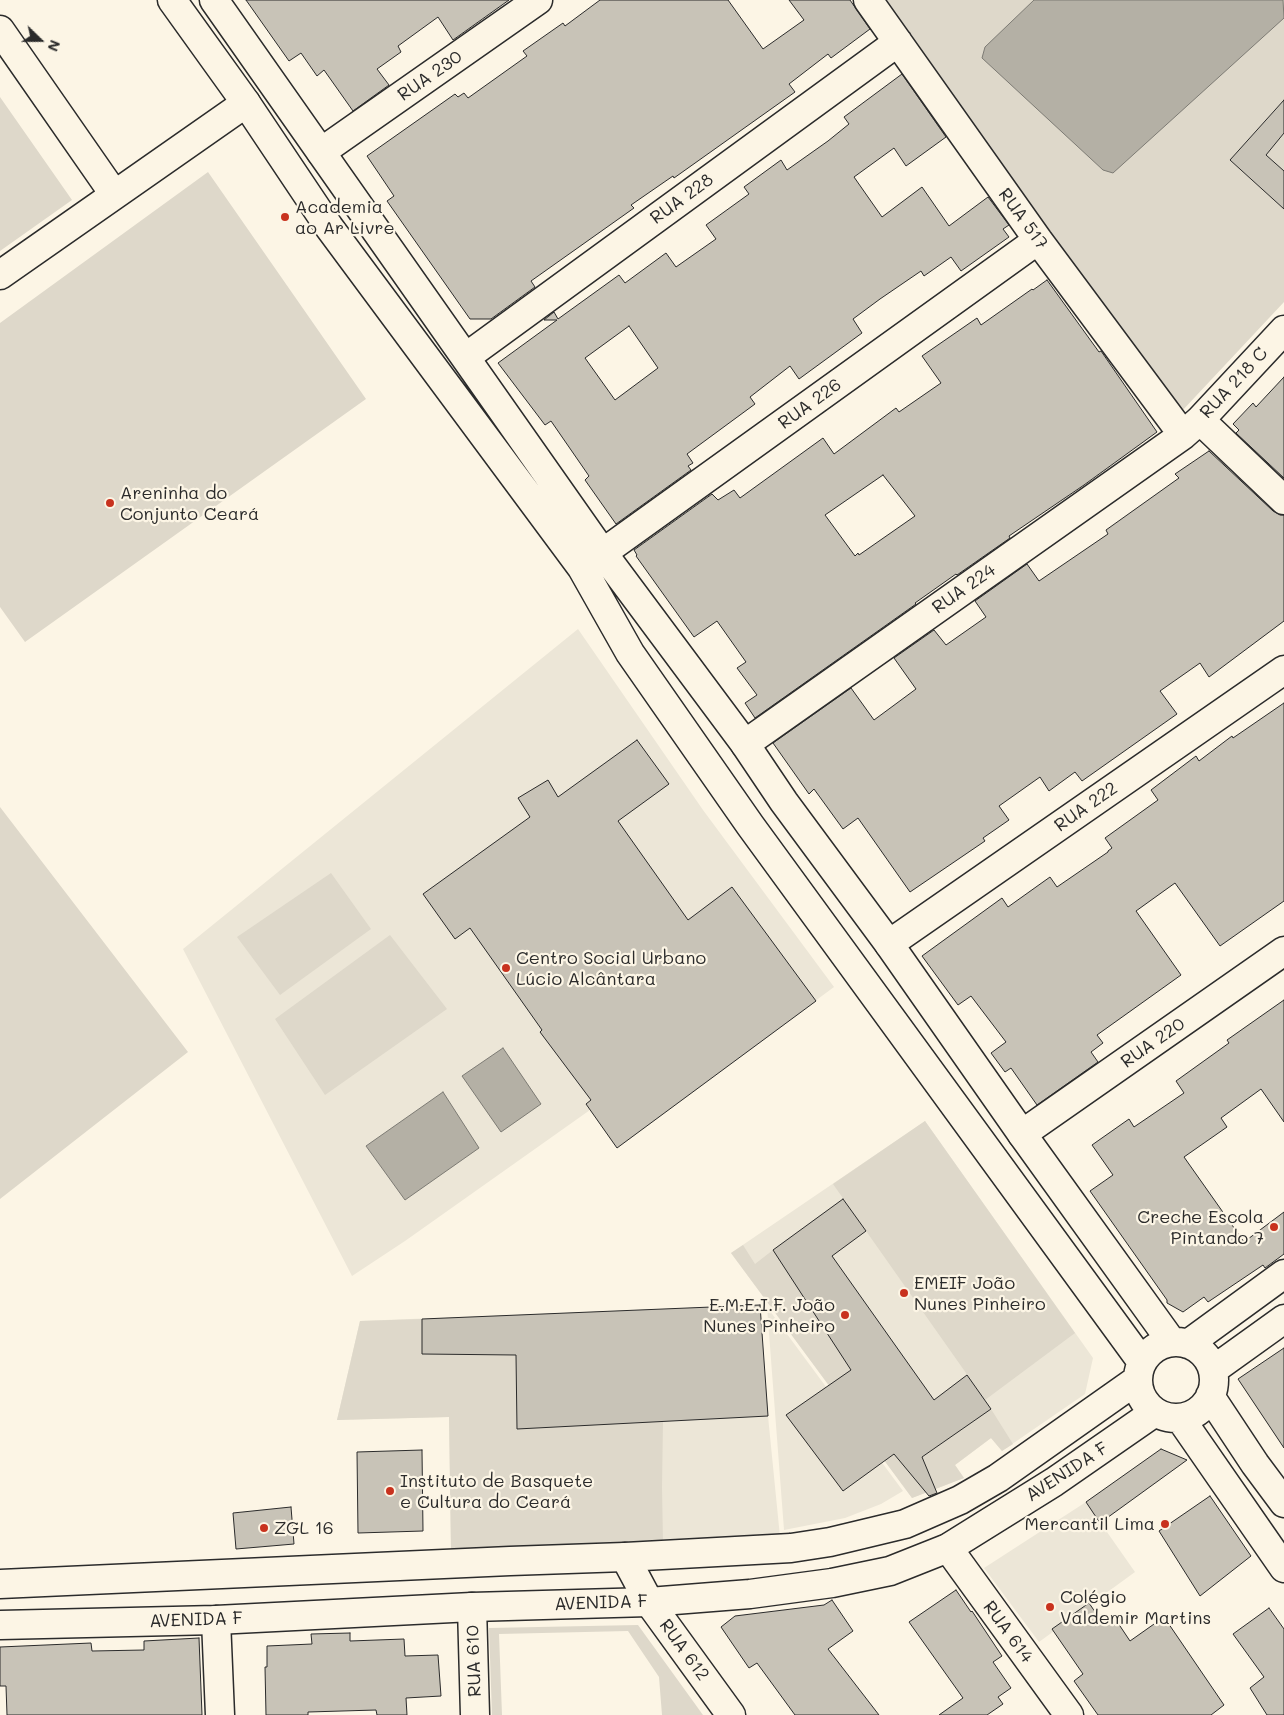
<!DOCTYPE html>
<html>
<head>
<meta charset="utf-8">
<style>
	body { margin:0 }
	#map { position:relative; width:1284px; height:1715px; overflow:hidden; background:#fcf5e5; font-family:Mali,sans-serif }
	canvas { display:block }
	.north { position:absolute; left:15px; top:15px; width:50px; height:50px; -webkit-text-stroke:4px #fcf5e5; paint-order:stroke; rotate:112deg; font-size:14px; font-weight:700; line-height:20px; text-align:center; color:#2b2b2b }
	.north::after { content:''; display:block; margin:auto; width:18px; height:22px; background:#2b2b2b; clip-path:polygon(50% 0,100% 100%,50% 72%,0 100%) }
</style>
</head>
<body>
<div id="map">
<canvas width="1284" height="1715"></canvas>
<div class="north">N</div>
</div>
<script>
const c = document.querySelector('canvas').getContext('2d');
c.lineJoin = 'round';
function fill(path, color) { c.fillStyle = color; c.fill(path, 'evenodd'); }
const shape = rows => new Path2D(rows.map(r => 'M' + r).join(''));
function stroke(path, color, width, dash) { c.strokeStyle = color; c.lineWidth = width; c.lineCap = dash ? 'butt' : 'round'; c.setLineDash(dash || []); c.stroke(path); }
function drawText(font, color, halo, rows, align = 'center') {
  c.font = font + ' Mali,sans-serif'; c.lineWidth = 4.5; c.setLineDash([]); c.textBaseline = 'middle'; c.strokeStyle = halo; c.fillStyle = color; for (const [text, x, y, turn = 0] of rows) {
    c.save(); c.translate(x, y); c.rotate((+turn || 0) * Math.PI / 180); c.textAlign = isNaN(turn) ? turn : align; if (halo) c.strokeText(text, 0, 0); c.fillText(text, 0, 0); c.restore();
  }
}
fill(shape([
	[578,629,703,810,834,987,617,1148,590,1110,405,1241,352,1276,183,949],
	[925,1121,1093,1358,1085,1394,1002,1451,991,1438,955,1465,964,1478,912,1498,731,1253],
	[760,1305,768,1416,780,1537,451,1550,449,1417,337,1420,360,1321],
	[767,1307,903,1491,881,1504,845,1518,784,1530],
	[1086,1502,1135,1572,1039,1642,984,1568]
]), '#ece6d7');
fill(shape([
	[876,0,1284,0,1284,302,1181,412],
	[0,97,72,200,0,251],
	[208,172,366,399,25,642,0,607,0,323],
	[0,807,188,1052,0,1199],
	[331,873,371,929,280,995,237,937],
	[390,935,447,1009,325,1095,275,1019],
	[925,1121,1075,1333,985,1400,833,1184],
	[743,1245,755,1264,773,1250,913,1464,991,1409,1013,1444,1002,1451,991,1438,955,1465,964,1478,912,1498,731,1253],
	[422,1319,422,1354,516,1355,517,1429,663,1421,662,1487,663,1543,451,1550,449,1417,337,1420,360,1321],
	[638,1625,703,1715,662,1715,659,1677,628,1631,499,1634,502,1715,492,1715,489,1628]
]), '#ded8ca');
const water = shape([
	[1034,0,1283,0,1284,18,1113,173,1103,170,982,58,985,47,1034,0],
	[503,1048,541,1104,501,1132,462,1076,503,1048],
	[443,1092,479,1148,405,1200,366,1146,443,1092]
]);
fill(water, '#b4b0a5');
stroke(water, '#7d7b74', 1);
const building = shape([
	[246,0,509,0,453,40,438,17,398,46,401,52,377,69,389,85,353,111,324,70,317,76,301,53,289,61,246,0],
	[600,0,728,0,763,49,804,20,789,0,850,0,870,29,831,58,828,54,789,84,795,92,674,178,673,176,631,205,634,208,531,281,535,287,491,319,470,319,387,201,394,196,367,156,455,94,458,97,464,93,468,98,527,56,523,51,563,23,565,26,600,0],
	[902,74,946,137,906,166,894,148,854,177,882,217,922,187,949,226,988,197,1009,225,1003,229,1009,237,961,271,951,257,924,276,921,271,880,299,853,319,862,333,799,379,790,366,750,397,755,404,687,454,693,463,688,466,691,470,616,524,585,480,589,476,551,421,545,425,498,363,557,320,544,320,554,312,558,319,619,275,625,283,666,253,676,267,716,239,706,225,749,194,744,187,781,160,787,170,828,141,849,124,844,117,902,74],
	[629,326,658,368,615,400,585,358,629,326],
	[1284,100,1284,133,1266,155,1284,171,1284,209,1230,160,1284,100],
	[1047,280,1099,352,1101,351,1157,432,1084,485,1009,536,1010,538,957,575,956,574,915,603,916,604,755,718,745,703,757,695,737,668,746,662,717,621,694,637,636,556,637,555,634,550,712,494,718,500,734,490,740,498,823,438,834,454,896,408,899,412,941,383,922,356,977,318,981,325,1032,289,1033,290,1047,280],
	[883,475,915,516,859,555,858,553,855,556,825,515,883,475],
	[1284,377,1284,478,1236,433,1239,430,1233,424,1253,403,1256,407,1284,377],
	[1209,451,1273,511,1280,515,1284,515,1284,621,1209,677,1200,663,1160,691,1177,714,1082,781,1075,772,1049,791,1040,777,999,806,1009,820,983,838,985,841,910,892,858,818,843,829,814,789,809,794,773,743,851,688,874,720,916,689,894,658,934,630,946,645,986,617,975,601,1027,564,1039,581,1108,534,1106,530,1179,478,1175,474,1209,451],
	[1284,703,1284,901,1220,946,1175,883,1136,911,1181,975,1097,1035,1103,1043,1091,1052,1098,1062,1037,1105,1011,1068,1005,1072,991,1053,1006,1042,971,996,958,1005,922,956,1002,898,1008,907,1050,877,1057,887,1108,852,1108,851,1112,848,1105,838,1158,800,1151,790,1196,756,1199,761,1232,736,1233,738,1284,703],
	[637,740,669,784,618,821,688,920,732,887,816,1001,617,1148,586,1104,591,1100,540,1032,542,1030,470,928,455,939,423,894,530,817,518,798,548,780,558,797,637,740],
	[1284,1000,1284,1122,1261,1089,1221,1118,1227,1127,1184,1157,1244,1242,1284,1212,1284,1254,1265,1268,1263,1265,1208,1302,1204,1297,1183,1312,1167,1303,1167,1300,1090,1191,1113,1175,1092,1145,1129,1119,1134,1127,1184,1093,1176,1081,1229,1043,1227,1040,1284,1000],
	[843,1199,866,1231,832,1256,934,1400,967,1375,991,1409,922,1457,937,1493,929,1496,894,1454,843,1491,786,1415,851,1370,773,1250,843,1199],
	[760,1305,768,1416,517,1429,516,1355,422,1354,422,1319,760,1305],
	[1284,1348,1284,1448,1238,1379,1284,1348],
	[1161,1449,1187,1460,1100,1523,1086,1502,1161,1449],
	[422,1450,423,1531,358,1533,357,1452,422,1450],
	[1210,1496,1251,1556,1200,1596,1159,1531,1210,1496],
	[291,1507,294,1544,236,1549,233,1513,291,1507],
	[956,1590,971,1612,972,1611,1002,1656,993,1662,1011,1688,998,1697,1003,1704,987,1715,939,1715,963,1698,909,1622,956,1590],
	[832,1600,853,1631,828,1649,879,1715,795,1715,757,1663,749,1668,721,1627,735,1616,824,1605,832,1600],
	[1089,1603,1102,1622,1112,1614,1130,1641,1164,1617,1224,1705,1211,1715,1098,1715,1074,1681,1083,1674,1052,1629,1089,1603],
	[1269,1608,1284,1629,1284,1715,1267,1715,1250,1688,1264,1677,1233,1634,1269,1608],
	[350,1633,350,1641,404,1639,405,1656,438,1655,441,1696,406,1698,407,1715,377,1715,376,1710,308,1712,308,1715,266,1715,265,1667,267,1667,267,1646,312,1644,311,1634,350,1633],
	[199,1638,202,1715,7,1715,6,1686,0,1686,0,1647,91,1643,92,1651,144,1650,144,1641,199,1638]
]);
fill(building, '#c8c3b7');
stroke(building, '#2b2b2b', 1);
const minor = shape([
	[868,0,1038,240,1183,435],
	[0,30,114,194],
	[321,152,538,0],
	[0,275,246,103],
	[466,357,898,42],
	[1200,420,1284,500],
	[583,567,1038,240],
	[745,744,1183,435,1200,420,1284,330],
	[889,944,1284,670],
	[1022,1134,1284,951],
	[948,1548,1069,1715],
	[625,1557,649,1602,731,1715],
	[472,1607,475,1715],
	[216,1620,220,1715]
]);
const tertiary = shape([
	[172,0,246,103,329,227,582,568,630,653,750,825,1142,1362],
	[214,0,602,552,745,744,784,802,889,944,1022,1134,1171,1341],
	'1138 1380a38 38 0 1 1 76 0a38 38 0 1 1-76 0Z',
	[1188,1344,1284,1274],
	[1213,1370,1284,1319],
	[1210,1396,1255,1464,1284,1503],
	[1180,1418,1284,1568],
	[0,1584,510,1561,625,1557,791,1548,830,1542,905,1524,960,1500,998,1478,1137,1380],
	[0,1625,216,1620,472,1607,649,1602,750,1594,832,1583,890,1571,948,1548,1054,1482,1155,1412]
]);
stroke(minor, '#2b2b2b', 31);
stroke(tertiary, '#2b2b2b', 31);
stroke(minor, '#fcf5e5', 28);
stroke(tertiary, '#fcf5e5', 28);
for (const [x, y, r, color] of [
	[285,217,5,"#c8321e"],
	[110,503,5,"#c8321e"],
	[506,968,5,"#c8321e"],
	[1274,1227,5,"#c8321e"],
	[904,1293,5,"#c8321e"],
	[845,1315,5,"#c8321e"],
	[390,1491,5,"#c8321e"],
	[1165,1524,5,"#c8321e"],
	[264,1528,5,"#c8321e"],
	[1050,1607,5,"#c8321e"]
]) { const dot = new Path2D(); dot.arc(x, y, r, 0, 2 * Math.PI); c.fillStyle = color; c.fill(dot); stroke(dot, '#fcf5e5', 2); }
drawText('18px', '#2b2b2b', '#fcf5e5', [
	["RUA 230",430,76,-35],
	["RUA 228",682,199,-36],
	["RUA 517",1023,219,54],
	["RUA 218 C",1234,383,-47],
	["RUA 226",810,404,-36],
	["RUA 224",964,589,-35],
	["RUA 222",1086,807,-35],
	["RUA 220",1153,1043,-35],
	["AVENIDA F",1067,1472,-33],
	["AVENIDA F",601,1603,-2],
	["AVENIDA F",196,1620,-2],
	["RUA 614",1008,1632,54],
	["RUA 612",684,1650,54],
	["RUA 610",474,1661,-92]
]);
drawText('18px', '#2b2b2b', '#fcf5e5', [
	["Academia",295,207],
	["ao Ar Livre",295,228],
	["Areninha do",120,493],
	["Conjunto Ceará",120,514],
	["Centro Social Urbano",516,958],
	["Lúcio Alcântara",516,979],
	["Creche Escola",1264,1217,"right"],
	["Pintando 7",1264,1238,"right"],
	["EMEIF João",914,1283],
	["Nunes Pinheiro",914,1304],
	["E.M.E.I.F. João",835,1305,"right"],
	["Nunes Pinheiro",835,1326,"right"],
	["Instituto de Basquete",400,1481],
	["e Cultura do Ceará",400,1502],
	["Mercantil Lima",1155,1524,"right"],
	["ZGL 16",274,1528],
	["Colégio",1060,1597],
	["Valdemir Martins",1060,1618]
], 'left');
</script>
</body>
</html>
